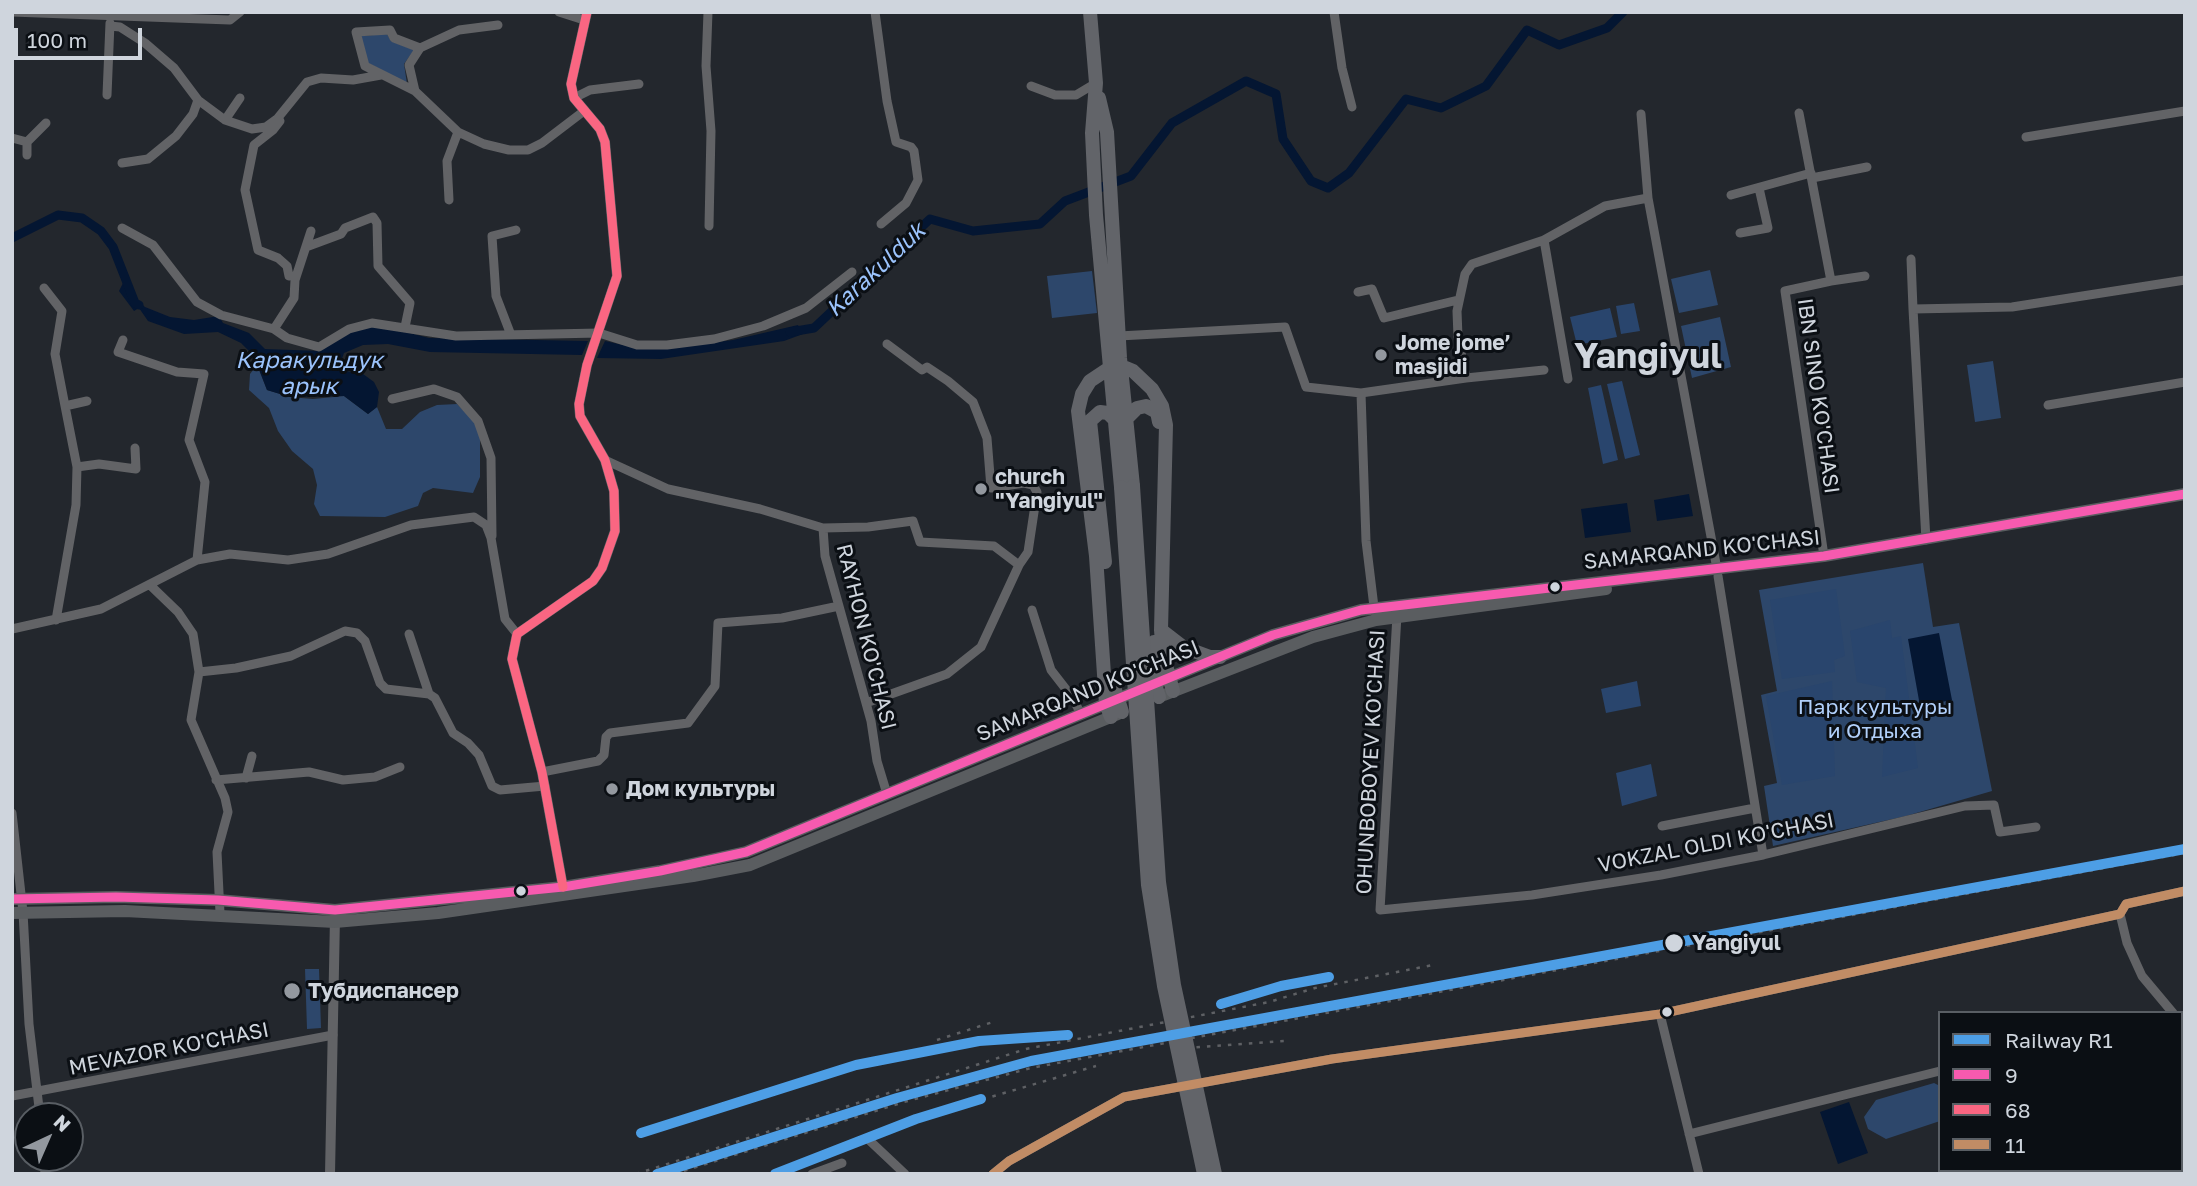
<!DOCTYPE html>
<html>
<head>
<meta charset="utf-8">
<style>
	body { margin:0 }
	#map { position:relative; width:2197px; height:1186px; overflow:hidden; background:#23272d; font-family:"Golos Text",sans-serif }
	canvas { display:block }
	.frame { position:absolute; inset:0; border:14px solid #cfd5dd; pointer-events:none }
	.legend { position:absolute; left:1938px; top:1011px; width:245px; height:161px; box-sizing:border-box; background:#0b0f14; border:2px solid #595e64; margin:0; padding:9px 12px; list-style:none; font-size:21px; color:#cfd5dd }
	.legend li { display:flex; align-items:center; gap:14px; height:35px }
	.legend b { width:35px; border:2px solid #595e64 }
	.north { position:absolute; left:14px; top:1102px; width:70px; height:70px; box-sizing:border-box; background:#0b0f14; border:2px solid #595e64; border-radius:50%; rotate:44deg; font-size:19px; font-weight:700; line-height:28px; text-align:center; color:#cfd5dd }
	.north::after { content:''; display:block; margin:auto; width:24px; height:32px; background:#93989f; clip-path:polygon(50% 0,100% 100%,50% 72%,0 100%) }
	.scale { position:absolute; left:14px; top:28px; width:128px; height:32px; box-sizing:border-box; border:4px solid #cfd5dd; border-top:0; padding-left:9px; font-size:21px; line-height:24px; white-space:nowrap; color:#cfd5dd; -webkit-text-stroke:5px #0b0f14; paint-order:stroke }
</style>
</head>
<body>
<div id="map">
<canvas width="2197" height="1186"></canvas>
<div class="frame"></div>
<ul class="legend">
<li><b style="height:9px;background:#4d9ee5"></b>Railway R1</li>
<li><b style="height:9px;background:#f75aaf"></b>9</li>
<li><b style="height:9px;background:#fa6682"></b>68</li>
<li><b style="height:9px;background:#c18c65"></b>11</li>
</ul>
<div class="north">N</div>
<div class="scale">100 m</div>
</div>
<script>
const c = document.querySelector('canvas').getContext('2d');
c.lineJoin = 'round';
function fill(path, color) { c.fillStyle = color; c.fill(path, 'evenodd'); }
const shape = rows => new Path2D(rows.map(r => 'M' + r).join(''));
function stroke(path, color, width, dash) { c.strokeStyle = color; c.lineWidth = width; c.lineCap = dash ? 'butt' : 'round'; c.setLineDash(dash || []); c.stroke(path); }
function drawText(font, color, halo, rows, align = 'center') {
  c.font = font + ' "Golos Text",sans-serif'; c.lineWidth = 6; c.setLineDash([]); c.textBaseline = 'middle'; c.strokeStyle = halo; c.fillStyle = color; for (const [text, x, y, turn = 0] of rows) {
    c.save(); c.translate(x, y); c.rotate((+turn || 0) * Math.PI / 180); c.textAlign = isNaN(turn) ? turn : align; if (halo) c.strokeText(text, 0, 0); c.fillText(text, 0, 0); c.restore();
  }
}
fill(shape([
	[387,34,391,41,414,50,404,64,407,84,368,63,361,36],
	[1710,270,1718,305,1679,313,1671,279],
	[1092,271,1097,313,1052,318,1047,276],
	[1720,317,1731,367,1692,378,1681,326],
	[1993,361,2001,418,1975,422,1967,365],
	[257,365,267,390,290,397,313,399,344,396,368,414,377,407,386,429,402,429,420,412,437,405,457,404,474,421,480,438,480,477,473,493,433,488,423,493,418,506,385,517,320,516,314,504,317,485,313,469,292,451,278,431,269,408,249,390,250,374],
	[1923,563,1933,627,1959,623,1992,791,1906,816,1773,846,1764,786,1777,783,1761,695,1777,691,1759,590],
	[305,969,319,969,321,1028,307,1029],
	[1934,1083,1940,1086,1940,1121,1886,1139,1868,1129,1864,1117,1876,1100]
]), '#2d476b');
fill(shape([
	[1634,303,1640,331,1621,334,1616,306],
	[1610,308,1617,337,1577,345,1570,317],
	[1622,381,1640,455,1625,459,1607,384],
	[1601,385,1618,460,1603,464,1588,388],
	[1836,589,1845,656,1834,660,1835,672,1782,679,1770,600],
	[1890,620,1892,638,1901,636,1918,768,1882,777,1886,688,1857,682,1850,631],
	[1637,681,1641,706,1606,713,1601,689],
	[1832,681,1835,776,1782,785,1766,696],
	[1651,764,1657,796,1622,806,1616,773]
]), '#29456d');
fill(shape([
	[126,277,132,295,145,307,170,317,194,320,219,316,223,323,249,333,265,349,320,351,354,328,379,325,429,338,588,341,582,355,430,352,388,344,363,345,344,353,340,364,346,371,363,374,374,382,379,392,377,407,368,414,344,396,290,397,267,390,254,356,241,343,218,332,184,334,148,321,139,308,134,311,119,291],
	[798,325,803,334,784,341,661,359,597,358,605,341,636,348,665,349,733,340],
	[1689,494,1693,516,1657,521,1654,500],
	[1627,503,1631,532,1585,538,1581,509],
	[1939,633,1952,700,1920,706,1908,639],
	[1849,1102,1868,1153,1838,1164,1820,1112]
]), '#041632');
stroke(shape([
	[12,238,58,215,82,218,101,231,113,247,135,303,139,305],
	[790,332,814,328,930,219,973,231,1040,224,1065,201,1131,176,1172,123,1246,81,1276,94,1283,139,1311,181,1328,188,1349,173,1406,99,1441,108,1486,86,1527,30,1559,45,1607,28,1623,12]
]), '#041632', 9);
stroke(shape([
	[12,12,230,20,240,12],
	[559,12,584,20],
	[708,12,706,66,711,131,709,226],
	[875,12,887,101,896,142,911,147,914,151,918,180,906,203,881,224],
	[1334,12,1342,68,1352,107],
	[110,26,120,27,145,43,174,68,198,100,225,120,252,129,266,127,277,119,307,82,321,78,353,80,381,75],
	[390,30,394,38,420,48,409,65,415,91,365,66,356,32,390,30],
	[420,48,459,30,498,25],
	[1031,86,1055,95,1076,95,1096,83],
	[415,91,458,132,484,144,509,150,528,150,542,143,584,111],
	[107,95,110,23],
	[574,98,590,90,639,84],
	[1799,113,1831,281,1785,291,1824,556],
	[1641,114,1648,198,1717,569],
	[225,120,240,98],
	[280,121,273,130,254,145,245,190,258,250,278,258,287,266,289,276],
	[2026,137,2185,111],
	[12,138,27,142,46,123],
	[27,142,27,155],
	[122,163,148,159,176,136,193,114,198,100],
	[1812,178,1867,167],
	[1731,195,1811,173],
	[449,200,447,161,458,132],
	[122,228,153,245,197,302,221,315,274,329,287,338,319,347,349,329,372,323,456,336,599,333,637,345,667,345,714,339,763,326,806,308,852,272],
	[1740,233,1768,228,1759,188],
	[1544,240,1568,379],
	[306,247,341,234,345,228,373,217,377,223,378,266,410,303,405,327],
	[1911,259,1913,309,2012,307,2185,280],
	[1831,281,1865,276],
	[44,288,62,311,55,354,65,406,87,401],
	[1358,292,1372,289,1384,318,1458,300],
	[1913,309,1926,540],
	[274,329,294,298,295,280,311,231],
	[511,335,496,296,492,236,516,230],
	[1119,336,1285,327,1306,387,1361,393,1366,541,1374,607],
	[123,340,118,352,177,372,204,374,189,440,205,482,197,560],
	[1466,378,1544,370],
	[1361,393,1466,378,1458,337,1457,311,1465,274,1472,264,1544,240,1605,206,1648,198],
	[392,399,434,389,457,397,478,421,491,458,492,536],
	[2048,405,2185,382],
	[65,406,77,467,99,464,136,469,135,448],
	[605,460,668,489,760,509,823,528,868,527,913,521,920,542,994,546,1019,565],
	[823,528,825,556,871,721,877,761,887,794],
	[1718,576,1763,855],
	[150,585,178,612,193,634,199,672,191,720,225,798,228,812,217,852,220,913],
	[1032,610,1051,670,1072,697,1081,714],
	[1397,615,1380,910,1532,895,1661,875,1763,855,1965,806,1994,805,2000,832,2036,827],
	[56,620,76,505,77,467],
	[12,629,101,609,197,560,230,554,288,560,328,554,411,525,474,517,486,525,491,538,505,619,517,634],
	[409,634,429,694],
	[199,672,236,668,291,656,345,631,357,633,365,641,380,683,386,689,429,694,435,698,453,733,468,743,479,755,492,786,500,790,545,786],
	[866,703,947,674,981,647,1019,565,1028,552,1037,492,1033,485,1024,483,991,488,987,438,973,402,948,381,927,367,922,370,887,344],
	[542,772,598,761,604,755,606,737,610,733,688,723,715,686,718,623,782,618,839,606],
	[246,778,252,756],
	[216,780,309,772,343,780,375,777,400,767],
	[12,813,23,912,29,1024,40,1116],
	[1662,826,1755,808],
	[2120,914,2127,943,2142,976,2173,1013],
	[1660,1014,1699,1174],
	[2181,1041,2185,1054],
	[12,1096,333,1035],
	[1689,1134,1940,1071],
	[870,1141,905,1174],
	[44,1158,45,1174],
	[2181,1163,2185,1162],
	[812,1174,842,1163],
	[993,1174,1009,1161,1124,1097,1332,1059,1660,1014,2120,914,2126,904,2185,891],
	[2156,1174,2165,1170]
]), '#626366', 9);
stroke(shape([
	[563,887,542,772,512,659,517,634,593,581,602,568,615,531,614,491,605,460,580,416,579,404,587,365,617,276,605,142,600,129,574,98,571,84,587,12],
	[330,1174,335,917]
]), '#626366', 10);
stroke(shape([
	[1164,695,1313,637,1376,620,1606,589],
	[12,899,116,897,218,900,335,910,563,887,660,871,746,852,1273,635,1361,610,1824,556,2185,494],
	[12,913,125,911,335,922,438,913,693,876,750,865,1118,714]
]), '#5a5d60', 12);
stroke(shape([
	[1090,12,1096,83,1092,133,1096,215,1121,487],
	[1099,98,1107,132,1120,358,1133,486],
	[1121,366,1133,371,1152,389,1162,406,1166,425,1161,630,1163,654,1173,691],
	[1111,367,1090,381,1082,394,1078,411,1096,556,1106,704,1111,717],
	[1127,418,1137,408,1146,406,1157,412,1159,422],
	[1105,562,1090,421,1100,412,1108,413,1115,420],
	[1161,630,1183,647,1210,657,1220,657],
	[1154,642,1155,684,1159,697],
	[1113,684,1122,712]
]), '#626469', 14);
stroke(shape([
	[1234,1000,1315,979],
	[937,1040,996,1021],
	[1186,1048,1285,1041],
	[641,1133,856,1065,979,1041,1048,1036],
	[636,1174,1026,1049,1269,1002,1315,988,1433,965],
	[674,1174,904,1102,1031,1068,2185,853],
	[775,1174,916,1119,1096,1066]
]), '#5e6064', 2.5, [3.5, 7]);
stroke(shape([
	[1133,486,1159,882,1174,985,1215,1174],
	[1121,487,1148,885,1164,986,1204,1174]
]), '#626469', 14);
stroke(shape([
	[12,899,116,897,218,900,335,910,563,887,660,871,746,852,1273,635,1361,610,1824,556,2185,494]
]), '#f75aaf', 9);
stroke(shape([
	[563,887,542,772,512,659,517,634,593,581,602,568,615,531,614,491,605,460,580,416,579,404,587,365,617,276,605,142,600,129,574,98,571,84,587,12]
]), '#fa6682', 9);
stroke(shape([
	[993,1174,1009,1161,1124,1097,1332,1059,1660,1014,2120,914,2126,904,2185,891]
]), '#c18c65', 9);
stroke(shape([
	[1221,1004,1281,986,1329,977],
	[641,1133,856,1065,979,1041,1068,1035],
	[657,1174,897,1098,1031,1061,2185,849],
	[775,1174,916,1119,981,1099]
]), '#4d9ee5', 10);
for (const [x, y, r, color] of [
	[1381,355,7,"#93989f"],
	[981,489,7,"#93989f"],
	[1555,587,6,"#cfd5dd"],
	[612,789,7,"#93989f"],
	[521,891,6,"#cfd5dd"],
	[1674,943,10,"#cfd5dd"],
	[292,991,9,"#93989f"],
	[1667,1012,6,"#cfd5dd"]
]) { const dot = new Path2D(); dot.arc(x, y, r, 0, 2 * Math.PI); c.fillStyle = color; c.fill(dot); stroke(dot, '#0b0f14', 2.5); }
drawText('bold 21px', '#cfd5dd', '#0b0f14', [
	["Jome jome’",1395,343],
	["masjidi",1395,367],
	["church",995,477],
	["\"Yangiyul\"",995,501],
	["Дом культуры",626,789],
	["Тубдиспансер",308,991]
], 'left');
drawText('21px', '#cfd5dd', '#0b0f14', [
	["IBN SINO KO'CHASI",1818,396,82],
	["SAMARQAND KO'CHASI",1702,550,-6],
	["RAYHON KO'CHASI",866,637,76],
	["SAMARQAND KO'CHASI",1088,691,-22],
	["OHUNBOBOYEV KO'CHASI",1371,762,-87],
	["VOKZAL OLDI KO'CHASI",1716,843,-11],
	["MEVAZOR KO'CHASI",169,1049,-11]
]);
drawText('21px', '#b1d0fb', '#0b0f14', [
	["Парк культуры",1875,707],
	["и Отдыха",1875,731]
]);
drawText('bold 21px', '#cfd5dd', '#0b0f14', [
	["Yangiyul",1692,943]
], 'left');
drawText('italic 23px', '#9bc3fc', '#0b0f14', [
	["Karakulduk",876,270,-43],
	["Каракульдук",309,361],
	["арык",309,387]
]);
drawText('bold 35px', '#cfd5dd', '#0b0f14', [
	["Yangiyul",1648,357]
]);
</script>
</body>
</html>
